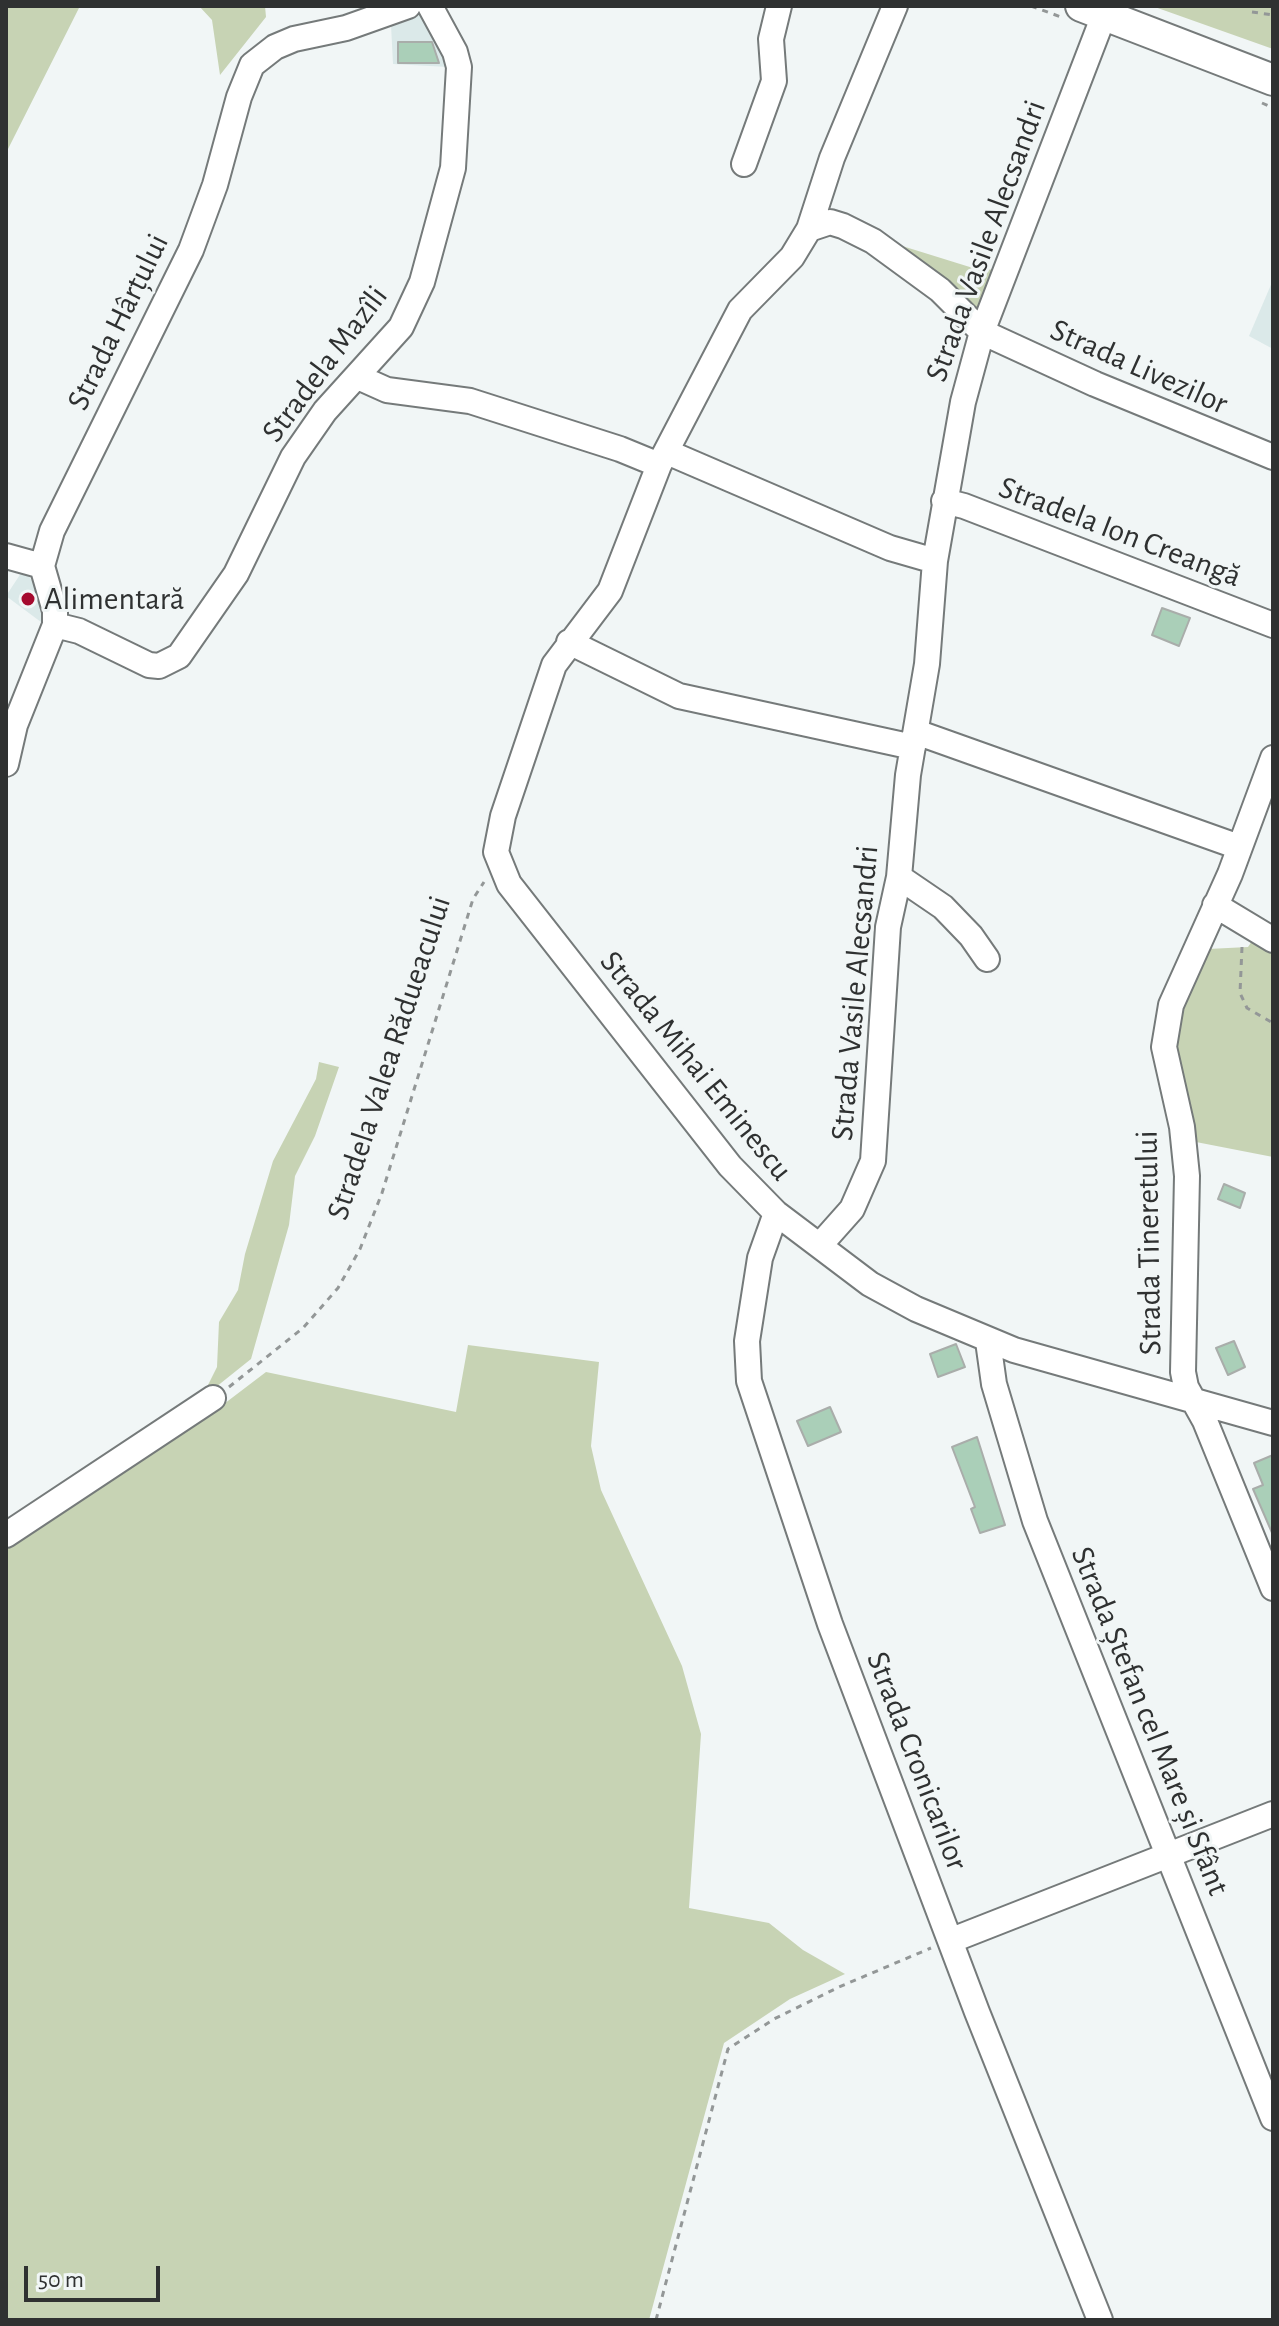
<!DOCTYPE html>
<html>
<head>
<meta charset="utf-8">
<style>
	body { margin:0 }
	#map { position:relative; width:1279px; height:2326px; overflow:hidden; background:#f1f6f6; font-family:"Alegreya Sans",sans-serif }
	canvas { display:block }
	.frame { position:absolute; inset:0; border:8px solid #2f3131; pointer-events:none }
	.scale { position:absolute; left:24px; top:2266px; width:136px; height:36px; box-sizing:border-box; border:4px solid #2f3131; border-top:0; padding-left:10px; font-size:24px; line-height:28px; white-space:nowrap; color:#2f3131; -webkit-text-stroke:6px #f1f6f6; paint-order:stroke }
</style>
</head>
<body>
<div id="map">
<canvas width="1279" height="2326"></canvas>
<div class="frame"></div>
<div class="scale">50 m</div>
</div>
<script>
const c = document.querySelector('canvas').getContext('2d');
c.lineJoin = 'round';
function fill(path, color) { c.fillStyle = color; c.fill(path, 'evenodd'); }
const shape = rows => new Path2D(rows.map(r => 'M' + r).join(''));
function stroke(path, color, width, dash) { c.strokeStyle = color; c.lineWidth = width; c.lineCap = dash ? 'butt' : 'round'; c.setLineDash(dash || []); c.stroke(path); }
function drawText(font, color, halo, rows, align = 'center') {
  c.font = font + ' "Alegreya Sans",sans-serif'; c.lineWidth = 6; c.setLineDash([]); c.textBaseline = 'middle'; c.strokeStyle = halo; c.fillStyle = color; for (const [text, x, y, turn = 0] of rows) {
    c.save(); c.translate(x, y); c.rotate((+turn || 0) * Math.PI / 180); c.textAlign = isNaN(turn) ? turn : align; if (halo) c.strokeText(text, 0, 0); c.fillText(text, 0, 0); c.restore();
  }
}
fill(shape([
	[421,14,444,46,448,67,393,64,391,25],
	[1273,280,1273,349,1249,336],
	[23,570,38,587,45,625,6,596]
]), '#dbe9e9');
fill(shape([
	[6,6,80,6,6,153],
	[199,6,265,6,266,17,220,75,212,20],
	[1152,6,1273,6,1273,49],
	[899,245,973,268,996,270,979,318,901,252],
	[1254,938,1273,947,1273,1157,1196,1142,1179,1080,1173,1027,1208,949,1248,947],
	[319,1062,339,1067,315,1136,295,1176,289,1225,251,1359,201,1399,217,1367,219,1322,238,1290,245,1254,273,1161,316,1079],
	[468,1345,599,1362,591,1446,601,1490,682,1666,701,1734,689,1908,769,1923,803,1950,845,1974,790,1999,724,2043,649,2320,6,2320,6,1544,216,1410,266,1372,456,1412]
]), '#c7d3b4');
const building = shape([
	[398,42,432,42,439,63,398,63,398,42],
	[1162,608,1190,618,1179,646,1152,635,1162,608],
	[1224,1184,1245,1193,1240,1208,1218,1199,1224,1184],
	[1234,1341,1245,1367,1228,1375,1216,1348,1234,1341],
	[956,1344,965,1367,938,1377,930,1354,956,1344],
	[830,1407,841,1432,808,1446,797,1421,830,1407],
	[977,1437,1005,1525,980,1533,971,1509,975,1507,952,1447,977,1437],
	[1273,1455,1273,1535,1253,1489,1263,1485,1254,1463,1273,1455]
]);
fill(building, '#aacfb8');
stroke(building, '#a9adaa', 2);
const minor = shape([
	[895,6,832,158,809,229,792,257,740,310,659,465,610,591,554,665,503,816,496,852,509,884,730,1166,776,1213,870,1284,916,1309,1014,1350,1273,1423],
	[744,164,774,81,771,39,779,6],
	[809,229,830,222,843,226,873,241,940,290,982,332,1095,384,1273,457],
	[358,377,387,390,470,401,620,449,659,465],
	[667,452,890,548,935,561],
	[944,501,964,506,1273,625],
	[6,556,42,566],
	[55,625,79,631,149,665,159,666,179,656,236,574,293,457,325,411,401,327,422,282,453,168,459,67,455,52,430,6],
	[569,642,679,696,913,747],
	[916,732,1239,847],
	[1273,758,1230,874,1171,1005,1164,1047,1182,1127,1187,1176,1183,1372,1186,1387,1205,1421,1273,1588],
	[6,764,15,725,55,625,55,611,42,566,52,531,191,250,215,185,239,97,252,65,275,47,294,39,346,28,408,6],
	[899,877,943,907,971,936,987,959],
	[1215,905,1273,940],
	[776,1213,760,1258,747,1341,749,1381,830,1624,977,2012,1100,2320],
	[820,1245,852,1209,873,1161,888,927,899,877,908,775,927,664,935,561,963,402,982,332,1104,15],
	[988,1341,994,1384,1035,1521,1273,2118],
	[6,1535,213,1398],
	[952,1940,1273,1814]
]);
const major = shape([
	[1081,6,1273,80]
]);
stroke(minor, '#757a7a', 28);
stroke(major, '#757a7a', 34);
stroke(shape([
	[1031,6,1061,17],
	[1252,12,1273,15],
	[1262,103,1273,108],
	[1242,947,1240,993,1247,1008,1273,1023],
	[229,1387,303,1328,338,1288,360,1249,382,1193,473,899,484,882],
	[656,2320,728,2049,774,2019,839,1987,931,1948]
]), '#939797', 3, [6, 6]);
stroke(minor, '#fff', 24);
stroke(major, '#fff', 30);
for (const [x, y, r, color] of [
	[28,599,8,"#a50a2e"]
]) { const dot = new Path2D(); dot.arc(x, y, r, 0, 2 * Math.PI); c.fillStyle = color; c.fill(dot); stroke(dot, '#f1f6f6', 3); }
drawText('32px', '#2f3131', '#f1f6f6', [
	["Strada Vasile Alecsandri",986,241,-70],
	["Strada Hârțului",118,322,-64],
	["Stradela Mazîli",325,364,-53],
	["Strada Livezilor",1139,367,24],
	["Stradela Ion Creangă",1120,532,21],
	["Strada Vasile Alecsandri",855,993,-85],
	["Stradela Valea Rădueacului",389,1058,-72],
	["Strada Mihai Eminescu",696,1066,51],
	["Strada Tineretului",1149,1243,-91],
	["Strada Ștefan cel Mare și Sfânt",1150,1721,68],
	["Strada Cronicarilor",917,1761,69]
]);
drawText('32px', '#2f3131', '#f1f6f6', [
	["Alimentară",44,599]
], 'left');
</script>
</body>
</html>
